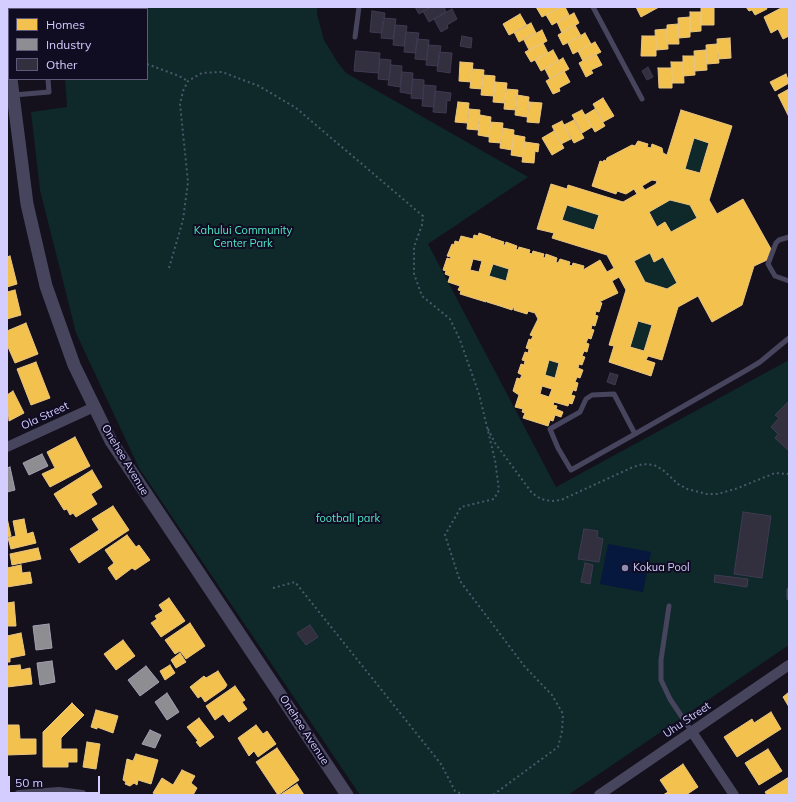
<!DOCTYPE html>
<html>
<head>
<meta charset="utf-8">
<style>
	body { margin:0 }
	#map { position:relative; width:796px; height:802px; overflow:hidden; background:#14111d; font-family:Mulish,sans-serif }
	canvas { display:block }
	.frame { position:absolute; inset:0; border:8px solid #d4cdff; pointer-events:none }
	.legend { position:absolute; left:8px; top:8px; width:140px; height:72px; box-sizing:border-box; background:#100c22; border:1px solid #5e597a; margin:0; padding:5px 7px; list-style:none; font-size:12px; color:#d4cdff }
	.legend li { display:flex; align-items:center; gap:8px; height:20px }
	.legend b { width:20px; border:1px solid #5e597a }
	.scale { position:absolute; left:8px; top:776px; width:92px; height:18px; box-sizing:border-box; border:2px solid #d4cdff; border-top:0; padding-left:5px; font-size:12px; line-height:14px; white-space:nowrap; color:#d4cdff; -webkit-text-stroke:3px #100c22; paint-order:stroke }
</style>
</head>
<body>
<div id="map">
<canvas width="796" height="802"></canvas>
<div class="frame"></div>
<ul class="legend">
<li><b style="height:11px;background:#f2c14e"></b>Homes</li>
<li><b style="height:11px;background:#8d8d92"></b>Industry</li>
<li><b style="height:11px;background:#322f3f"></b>Other</li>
</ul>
<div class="scale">50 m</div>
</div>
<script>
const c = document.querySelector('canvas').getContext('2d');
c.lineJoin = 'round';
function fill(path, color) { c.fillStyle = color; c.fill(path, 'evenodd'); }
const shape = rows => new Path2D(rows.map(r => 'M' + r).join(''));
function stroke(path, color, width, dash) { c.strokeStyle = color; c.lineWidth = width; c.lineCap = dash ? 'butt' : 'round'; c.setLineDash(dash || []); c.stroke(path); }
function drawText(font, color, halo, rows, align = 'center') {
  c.font = font + ' Mulish,sans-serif'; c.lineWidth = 4; c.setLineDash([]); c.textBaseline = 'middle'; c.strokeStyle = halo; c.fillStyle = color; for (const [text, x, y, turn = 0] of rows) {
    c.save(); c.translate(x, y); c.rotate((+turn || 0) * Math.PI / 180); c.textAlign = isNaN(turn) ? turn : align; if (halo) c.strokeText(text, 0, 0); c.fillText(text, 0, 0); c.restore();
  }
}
fill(shape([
	[118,7,317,7,317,14,324,40,338,63,346,73,528,177,428,244,556,487,789,360,789,645,568,795,360,795,139,468,76,333,40,190,31,112,67,107,65,79,147,79,147,9,119,9],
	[694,138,709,143,700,173,685,169],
	[670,200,690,205,697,218,671,232,665,222,657,227,649,212],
	[567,205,599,215,594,230,562,220],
	[650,253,654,261,663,257,677,283,667,289,645,282,634,261],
	[493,264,509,269,506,281,489,276],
	[638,321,652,325,644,351,630,347],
	[549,360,559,363,555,378,545,375]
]), '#0f282a');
fill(shape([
	[608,544,651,552,643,592,600,584]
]), '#07183e');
const homes = shape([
	[48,7,62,7,63,9,46,9,48,7],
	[536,7,559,7,559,8,542,17,536,7],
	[565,7,569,15,552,25,546,15,560,7,565,7],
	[636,7,659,7,641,17,636,7],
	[701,7,714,7,714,25,701,25,701,7],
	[746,7,766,7,767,9,755,15,752,10,749,11,746,7],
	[783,7,789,7,789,36,783,39,778,29,771,33,764,17,783,7],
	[690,12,701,12,701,31,690,32,690,12],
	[574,13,579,23,562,33,557,22,574,13],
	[520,14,527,26,509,35,503,24,520,14],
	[690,17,690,37,679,38,678,18,690,17],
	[531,23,536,33,519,42,514,32,531,23],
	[678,24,679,44,667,44,667,25,678,24],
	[575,25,581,36,563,45,558,35,575,25],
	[667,29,668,49,656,50,655,30,667,29],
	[542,30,547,41,529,50,524,40,542,30],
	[585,33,591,44,573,54,568,43,585,33],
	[642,36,656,36,656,56,641,56,642,36],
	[730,38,731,58,718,59,717,39,730,38],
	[595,42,601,52,583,61,578,51,595,42],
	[543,43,548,53,531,62,525,52,543,43],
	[717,44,719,63,707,64,706,45,717,44],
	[553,50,559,61,541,71,535,60,553,50],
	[706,50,707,70,695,71,694,51,706,50],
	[596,54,602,65,591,70,593,73,586,77,579,63,596,54],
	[683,56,694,56,695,75,683,76,683,56],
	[563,58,569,69,550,79,545,69,563,58],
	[460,62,473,63,471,82,459,81,460,62],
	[671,62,683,62,684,83,672,83,671,62],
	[658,68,672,68,672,88,659,88,658,68],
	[472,69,484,70,482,89,470,88,472,69],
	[564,71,570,82,559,88,560,91,553,94,546,81,564,71],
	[786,74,789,83,775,91,770,82,786,74],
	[483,75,495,76,494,96,481,95,483,75],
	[495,82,507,83,505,103,493,102,495,82],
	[506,89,518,90,516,110,504,109,506,89],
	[789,89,789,117,778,95,789,89],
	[517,95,529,97,527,117,515,115,517,95],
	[603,98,614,116,603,122,593,104,603,98],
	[458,102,469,103,467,123,455,122,458,102],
	[529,102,542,103,539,123,527,122,529,102],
	[469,109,480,110,478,130,467,129,469,109],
	[595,109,605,126,595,132,585,115,595,109],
	[582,110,592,127,582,133,572,115,582,110],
	[681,110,732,126,709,200,717,214,743,199,771,249,767,260,754,266,742,305,712,322,698,296,678,307,662,360,648,356,646,360,655,363,651,376,609,362,614,346,609,345,626,290,619,277,612,281,618,293,599,302,602,303,599,312,596,311,595,315,598,316,595,326,592,325,591,329,594,330,591,339,588,338,586,343,589,344,587,352,584,351,582,356,585,357,582,365,579,364,578,368,583,370,580,378,577,377,575,382,578,383,576,391,573,390,571,395,575,396,572,404,569,403,568,406,554,402,553,405,557,406,556,409,563,412,561,417,555,415,553,421,550,420,548,426,523,418,525,413,522,412,523,409,515,407,519,395,513,391,517,378,520,379,522,375,518,373,521,364,524,365,525,361,522,360,525,352,528,353,529,349,526,348,529,339,531,340,533,336,530,335,538,319,535,313,528,311,527,314,514,310,514,306,512,310,500,306,501,303,500,306,487,302,487,299,486,302,473,298,474,295,473,298,460,294,461,291,458,290,460,286,448,282,450,276,445,274,446,271,443,270,447,258,450,259,451,257,447,256,452,244,454,245,455,241,459,242,461,236,473,239,474,235,478,236,479,233,491,237,490,241,492,238,504,242,503,245,505,245,506,242,517,246,516,249,518,250,519,247,530,250,529,253,532,254,533,251,544,254,543,257,545,258,546,254,557,258,556,262,558,263,560,259,570,262,569,265,572,266,573,263,584,266,583,270,600,260,607,272,614,268,607,255,552,238,554,233,537,229,551,184,567,189,568,185,623,202,637,194,634,189,626,194,617,191,616,194,592,186,600,161,603,162,604,160,606,161,607,158,632,145,635,146,638,141,648,144,647,147,651,148,652,144,662,148,663,153,667,155,681,110],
	[694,138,709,143,700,173,685,169,694,138],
	[652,180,657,181,656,184,645,190,642,186,652,180],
	[670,200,690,205,697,218,671,232,665,222,657,227,649,212,670,200],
	[567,205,599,215,594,230,562,220,567,205],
	[650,253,654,262,663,257,677,283,667,289,645,282,634,261,650,253],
	[473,259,482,261,479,272,470,270,473,259],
	[493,264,509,269,506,281,489,276,493,264],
	[638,321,652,325,644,351,630,347,638,321],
	[549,360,559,363,555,378,545,375,549,360],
	[542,386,552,389,549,397,540,394,542,386],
	[480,115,491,117,489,137,478,135,480,115],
	[574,120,584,138,574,143,564,125,574,120],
	[562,121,571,139,561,144,552,126,562,121],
	[490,122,503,123,501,143,489,142,490,122],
	[502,128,514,130,512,150,500,148,502,128],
	[554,131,564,148,552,155,542,138,554,131],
	[514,135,525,137,523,157,511,155,514,135],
	[525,142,539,144,538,152,535,151,534,163,522,162,525,142],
	[10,256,17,284,7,287,7,257,10,256],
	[15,290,21,315,7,319,7,292,15,290],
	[26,323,38,354,15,363,8,347,7,348,7,331,26,323],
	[36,362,50,398,31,405,17,369,36,362],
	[13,391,24,413,9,421,7,395,13,391],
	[75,437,90,466,50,487,42,474,55,468,47,452,75,437],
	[92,470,102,487,91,494,97,504,76,517,73,513,70,515,67,509,64,510,54,494,92,470],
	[113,506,129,530,79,563,70,549,99,530,92,519,113,506],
	[7,518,11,536,7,537,7,518],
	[24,519,27,534,33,532,36,543,11,549,8,538,16,536,13,521,24,519],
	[127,535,136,547,139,545,150,560,135,570,132,568,116,580,108,568,114,563,105,550,127,535],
	[38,548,41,559,12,565,10,554,38,548],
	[21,565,22,573,30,572,32,583,7,587,7,568,21,565],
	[169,598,185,621,161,637,151,623,157,619,155,616,163,611,159,605,169,598],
	[14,602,16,626,7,626,7,603,14,602],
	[190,623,205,646,186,659,180,651,175,654,165,640,190,623],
	[21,633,25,655,10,658,10,662,7,662,7,636,21,633],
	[123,640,135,656,116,670,104,654,123,640],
	[180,653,186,662,176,668,171,660,180,653],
	[20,665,21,670,30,668,32,684,7,687,7,666,20,665],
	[170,665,175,673,165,680,160,671,170,665],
	[218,671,227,685,225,688,205,702,201,696,198,698,190,687,204,676,206,678,218,671],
	[235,686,245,700,242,702,247,709,229,722,223,714,215,720,206,706,235,686],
	[789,692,789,707,783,697,789,692],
	[72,703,84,715,61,738,61,749,77,749,77,762,68,762,68,767,43,767,43,732,72,703],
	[96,710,118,716,113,733,97,727,97,729,91,727,96,710],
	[771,712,781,729,737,757,724,737,752,719,754,723,771,712],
	[199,718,214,737,200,747,196,742,198,741,187,727,199,718],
	[7,725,19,725,20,739,36,739,36,754,7,755,7,725],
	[256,725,263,734,267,731,276,744,258,757,254,751,249,756,238,738,256,725],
	[87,742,100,744,96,769,83,767,87,742],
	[277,748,299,780,278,795,256,762,277,748],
	[768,749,782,771,759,785,745,763,768,749],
	[136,754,158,760,151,784,138,780,137,785,134,783,130,786,125,784,126,782,123,780,127,759,133,761,136,754],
	[683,764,698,787,686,795,663,795,668,792,660,780,683,764],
	[182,770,195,776,191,783,197,788,193,795,156,795,153,793,162,778,173,785,182,770],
	[789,777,789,795,767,795,765,792,789,777],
	[297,784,304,795,280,795,297,784]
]);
fill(homes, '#f2c14e');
stroke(homes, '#e9c583', 1);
const industry = shape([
	[42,454,48,466,29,475,23,463,42,454],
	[10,467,15,490,7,492,7,468,10,467],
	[49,624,52,648,36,650,33,626,49,624],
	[52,661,55,682,40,685,37,663,52,661],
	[146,666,159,682,140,696,128,680,146,666],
	[167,693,179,712,167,720,155,702,167,693],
	[150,730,161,735,155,748,142,744,150,730]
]);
fill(industry, '#8d8d92');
stroke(industry, '#a2a0b3', 1);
const building = shape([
	[415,7,431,7,419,14,415,7],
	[431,7,444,7,446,12,429,22,423,11,431,7],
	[452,9,457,19,447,25,448,28,441,32,434,19,452,9],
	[372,11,385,13,382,33,370,32,372,11],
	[383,18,396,19,393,39,381,38,383,18],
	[395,25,407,26,404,46,393,45,395,25],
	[406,32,419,33,415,53,404,52,406,32],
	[462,36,472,38,471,48,460,46,462,36],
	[417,39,429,40,427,60,415,59,417,39],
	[428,45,441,46,438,66,426,65,428,45],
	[356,51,380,53,378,73,354,71,356,51],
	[439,52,452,53,450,73,437,71,439,52],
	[380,59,391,60,389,80,378,79,380,59],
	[391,65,402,66,400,87,388,85,391,65],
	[648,67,653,77,647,80,642,71,648,67],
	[402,72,413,73,411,94,400,92,402,72],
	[413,79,424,80,423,99,411,98,413,79],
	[424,85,436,86,434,107,422,106,424,85],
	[435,91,451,93,450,101,447,100,446,113,433,112,435,91],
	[610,373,618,375,615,385,607,382,610,373],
	[789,401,789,451,775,438,778,434,771,427,779,418,775,415,789,401],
	[743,512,771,516,762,578,734,574,743,512],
	[584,529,598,531,597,537,603,539,599,562,578,559,584,529],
	[585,563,593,565,590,584,581,582,585,563],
	[715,575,748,579,747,587,714,582,715,575],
	[310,625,318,637,306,645,297,633,310,625]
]);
fill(building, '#322f3f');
stroke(building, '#403a52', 1);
stroke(shape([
	[70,7,71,9],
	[122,7,122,9],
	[147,64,179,76,188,81],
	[169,268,183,220,188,182,180,104,183,91,188,81,202,73,222,72,259,86,296,108,423,216,422,225,414,247,414,274,422,296,450,319,460,340,479,394,495,460,499,490,494,499,461,507,445,535,460,581,525,667,552,695,563,714,562,731,558,747,493,795],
	[488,429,495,443,532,493,541,499,551,501,561,500,633,467,643,464,654,465,663,470,678,484,687,489,707,494,718,494,738,488,775,473,789,474],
	[273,588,295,582,441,764,455,791,464,795]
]), '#49596a', 2, [2, 3]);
stroke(shape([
	[593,7,642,99],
	[355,37,359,7],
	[14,95,49,92,48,79],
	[789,237,779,240,776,243,768,264,775,276,789,281],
	[635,434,614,394,592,395,586,399,580,412,550,429,558,448,571,470,635,434,745,371,760,362,789,338],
	[789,590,789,598],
	[669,606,661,660,661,680,670,699,692,732]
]), '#47455e', 5);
stroke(shape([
	[7,447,94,407],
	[692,732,734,795],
	[19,795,59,792,82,795],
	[599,795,789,665]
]), '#47455e', 10);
stroke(shape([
	[7,53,9,68],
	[11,79,27,204,46,286,74,365,111,441,347,795]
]), '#47455e', 13);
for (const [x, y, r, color] of [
	[625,568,4,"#918bb0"]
]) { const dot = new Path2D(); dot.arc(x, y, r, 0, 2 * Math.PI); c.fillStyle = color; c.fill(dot); stroke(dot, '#100c22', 1.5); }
drawText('11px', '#51e7c6', '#100c22', [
	["Kahului Community",243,231],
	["Center Park",243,244],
	["football park",348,519]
]);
drawText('11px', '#d4cdff', '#100c22', [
	["Ola Street",45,416,-25],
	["Onehee Avenue",125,460,59],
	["Uhu Street",687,720,-34],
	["Onehee Avenue",304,730,57]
]);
drawText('11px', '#d4cdff', '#100c22', [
	["Kokua Pool",633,568]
], 'left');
</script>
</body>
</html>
